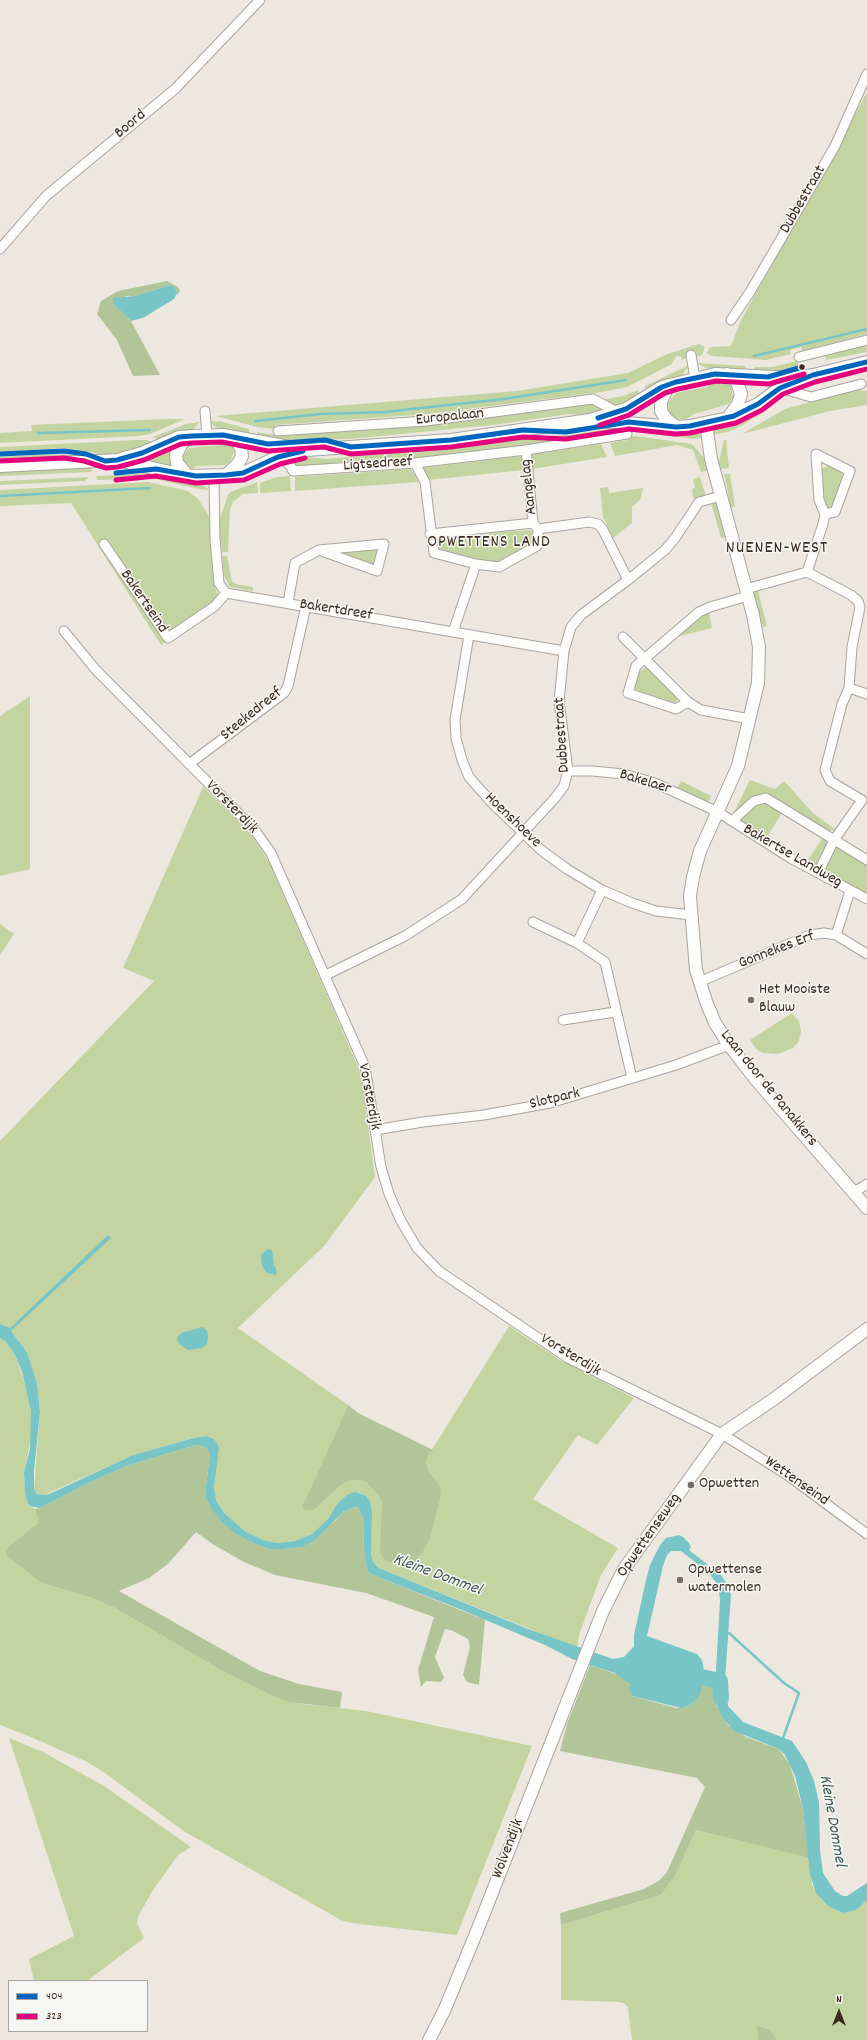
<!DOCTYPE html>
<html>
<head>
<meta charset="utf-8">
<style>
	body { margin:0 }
	#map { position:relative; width:867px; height:2040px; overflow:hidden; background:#ede8df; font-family:Dekko,sans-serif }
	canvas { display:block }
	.legend { position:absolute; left:8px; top:1980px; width:140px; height:52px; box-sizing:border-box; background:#f6f6f2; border:1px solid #aba49d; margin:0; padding:5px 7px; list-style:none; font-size:12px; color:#3b2a1e }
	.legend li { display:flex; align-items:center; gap:8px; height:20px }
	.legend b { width:20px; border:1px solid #aba49d }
	.north { position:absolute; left:819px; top:1992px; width:40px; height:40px; -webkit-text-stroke:3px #f6f6f2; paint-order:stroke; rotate:0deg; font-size:11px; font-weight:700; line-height:16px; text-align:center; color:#3b2a1e }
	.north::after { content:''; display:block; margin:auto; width:14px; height:18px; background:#3b2a1e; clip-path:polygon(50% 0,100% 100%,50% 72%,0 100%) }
</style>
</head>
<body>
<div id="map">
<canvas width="867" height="2040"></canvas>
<ul class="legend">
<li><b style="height:5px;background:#0065bd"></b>404</li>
<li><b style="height:5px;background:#e5007d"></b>323</li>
</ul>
<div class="north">N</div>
</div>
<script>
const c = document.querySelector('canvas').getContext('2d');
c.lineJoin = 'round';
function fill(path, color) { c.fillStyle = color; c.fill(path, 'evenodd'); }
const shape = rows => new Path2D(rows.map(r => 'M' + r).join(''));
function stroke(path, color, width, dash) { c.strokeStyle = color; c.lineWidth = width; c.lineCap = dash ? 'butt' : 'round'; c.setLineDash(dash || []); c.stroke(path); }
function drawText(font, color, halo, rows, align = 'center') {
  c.font = font + ' Dekko,sans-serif'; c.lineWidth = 3; c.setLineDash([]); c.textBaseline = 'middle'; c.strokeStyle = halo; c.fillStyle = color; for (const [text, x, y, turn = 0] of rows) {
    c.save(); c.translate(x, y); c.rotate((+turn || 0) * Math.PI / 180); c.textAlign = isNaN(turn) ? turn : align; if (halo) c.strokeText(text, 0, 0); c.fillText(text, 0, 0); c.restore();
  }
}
fill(shape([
	[867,92,867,334,802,351,801,347,790,350,791,354,766,360,712,356,706,353,711,347,731,346,741,320,846,132],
	[867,343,867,352,826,360,825,354],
	[699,344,705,347,702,355,696,357,695,352,687,354,688,358,681,360,682,357,676,356,672,364,627,387,601,392,428,414,275,425,275,429,257,427,216,416,517,391,628,373,667,354],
	[797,361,799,366,770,373,756,373,754,367,773,367],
	[697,363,745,366,748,373,710,370],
	[689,365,681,377,646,393,645,386],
	[714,381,722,381,731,386,733,398,729,404,694,414,686,419,677,419,672,416,669,411,668,403,676,393,707,387],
	[638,390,639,398,617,409,601,400,623,396],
	[854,390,867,391,867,405,830,411,742,434,785,409],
	[592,403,605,411,592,415,569,414,493,425,350,439,270,440,258,439,257,432,274,435,354,429],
	[756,409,757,416,741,426,728,432,712,435,720,424],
	[165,419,185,419,150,434,139,436,0,443,0,433,32,431,31,425],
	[219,421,249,429,250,437,220,430,209,422],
	[200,422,190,432,159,440,153,437,186,424],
	[633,425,644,425,645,432,629,431,558,442,393,462,297,466,288,459,299,456,326,459,417,451,551,436,571,435],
	[652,426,692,430,704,437,693,439,654,434],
	[636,436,692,444,707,461,711,470,701,472,693,450,677,445,615,456,610,443,628,440,628,437],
	[136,440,147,440,155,443,114,456,62,448,0,452,0,447],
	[724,440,726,440,729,468,720,469,719,462],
	[176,441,173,467,132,459],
	[226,442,231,445,234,452,230,462,225,465,197,466,192,469,189,469,183,461,183,456,189,448,219,445],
	[601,444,607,457,532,469,530,455],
	[49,454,77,455,77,458,0,462,0,457],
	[522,456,524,470,428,480,421,468],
	[91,466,92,472,0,476,0,471],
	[827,466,832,466,840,470,842,474,840,488,833,507,829,508,827,507,823,497,820,475,822,469],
	[411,469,419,482,295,491,295,477],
	[158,473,198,481,209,490,199,489,151,478,97,480,96,476],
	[724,474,730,474,735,507,731,507],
	[290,476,291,491,260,493,260,483,277,477],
	[89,477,85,481,0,485,0,481],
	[700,477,706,496,696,499,693,497,692,489,695,488,693,479],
	[148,482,188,491,198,499,209,516,215,588,217,593,229,598,161,645,71,503,0,506,0,490],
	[257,482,258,493,243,494,233,502,230,509,228,552,222,552,219,521,228,495,230,492],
	[608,487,609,493,643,488,641,499,632,507,632,523,613,538,603,517,600,488],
	[717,502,726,537,721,538,711,503],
	[530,530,532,532,533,541,500,564,437,550,436,540,439,537],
	[375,548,378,550,374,564,371,566,331,552],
	[222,556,227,556,232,581,236,584,253,587,253,591,230,587,224,576],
	[757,587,767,626,763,627,752,588],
	[709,612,712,628,680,636,678,634,701,614],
	[646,667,678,697,676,703,634,689,638,673],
	[30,696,30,869,0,876,0,716],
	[750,780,775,789,784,781,813,813,836,830,822,831,769,795,763,794,759,795,732,816],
	[681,781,711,796,708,803,677,788],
	[203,787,251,834,269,862,361,1074,375,1177,325,1245,238,1328,348,1405,302,1507,314,1510,341,1485,351,1480,361,1480,367,1483,381,1499,386,1560,402,1564,440,1485,430,1473,426,1463,428,1456,509,1326,560,1360,634,1398,597,1445,578,1435,533,1499,618,1548,601,1575,579,1635,577,1648,379,1568,373,1562,371,1553,370,1501,365,1495,355,1492,337,1504,328,1519,312,1534,295,1541,277,1543,263,1540,246,1532,224,1513,216,1500,214,1487,215,1478,194,1438,133,1455,44,1495,37,1494,34,1489,40,1412,37,1383,27,1352,9,1328,0,1324,0,1141,154,981,123,968],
	[760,801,784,810,766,838,736,820],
	[823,837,830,842,819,863,814,865,806,863],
	[835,846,867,865,867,896,826,873,824,869],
	[0,924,14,934,0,955],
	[792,1013,799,1021,801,1031,799,1041,793,1048,778,1054,763,1053,756,1049,750,1040],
	[0,1338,6,1342,15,1355,27,1390,31,1411,31,1439,24,1472,25,1494,29,1506,35,1509,39,1522,8,1547,6,1550,6,1555,45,1584,92,1598,115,1608,224,1672,270,1695,301,1704,366,1711,532,1746,457,1935,351,1923,341,1920,185,1832,102,1771,87,1762,31,1737,0,1725],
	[9,1738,43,1752,104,1786,191,1847,178,1855,151,1893,138,1917,137,1923,144,1938,87,1981,34,1981,29,1959,74,1936],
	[696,1830,809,1858,812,1884,816,1893,828,1906,843,1913,856,1910,867,1900,867,2040,778,2040,770,2030,757,2025,758,2040,632,2040,628,2008,625,2004,619,2002,561,2000,561,1925,661,1895,676,1874]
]), '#c4d4a0');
fill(shape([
	[167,281,178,287,180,291,177,296,177,293,170,285,135,296,126,296,113,304,131,321,160,375,133,376,117,340,97,314,101,301,118,291],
	[348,1405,358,1413,433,1450,428,1456,426,1463,430,1473,440,1485,441,1495,430,1538,422,1553,414,1562,394,1564,386,1561,380,1552,382,1507,381,1499,367,1483,361,1480,351,1480,341,1485,314,1510,306,1510,302,1507],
	[196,1445,207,1448,210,1454,205,1494,209,1505,253,1543,269,1549,284,1549,301,1547,335,1521,343,1512,351,1508,358,1507,363,1518,364,1549,367,1571,375,1576,485,1620,479,1685,467,1682,463,1675,470,1647,468,1639,453,1631,445,1629,435,1657,444,1678,441,1682,426,1681,421,1687,418,1670,434,1617,366,1593,275,1575,244,1562,214,1545,196,1532,168,1564,149,1578,119,1591,260,1671,299,1684,342,1692,340,1708,289,1702,270,1695,224,1672,115,1608,92,1598,45,1584,38,1580,6,1555,6,1550,8,1547,39,1522,35,1509,40,1508,86,1484,129,1465],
	[590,1665,622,1676,631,1685,633,1696,676,1708,686,1707,694,1702,705,1675,705,1671,716,1674,715,1700,718,1709,728,1725,746,1737,779,1749,790,1765,803,1809,809,1858,696,1830,676,1874,661,1895,561,1925,560,1913,644,1889,660,1880,667,1872,705,1787,697,1778,560,1751,567,1724],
	[757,2025,770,2030,778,2040,758,2040]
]), '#b2c599');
fill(shape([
	[170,285,174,287,177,293,174,299,143,318,131,321,113,304,113,298,135,296],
	[108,1235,111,1238,11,1331,27,1352,37,1383,40,1412,34,1471,34,1489,37,1494,44,1495,49,1494,133,1455,194,1438,206,1436,214,1439,219,1447,214,1487,216,1500,224,1513,246,1532,263,1540,277,1543,295,1541,312,1534,328,1519,337,1504,347,1495,355,1492,365,1495,370,1501,372,1513,371,1553,373,1562,379,1568,528,1629,613,1659,624,1657,634,1646,634,1635,646,1580,650,1565,660,1545,666,1538,679,1535,683,1537,689,1543,691,1547,689,1550,721,1575,727,1584,731,1594,725,1680,728,1706,743,1722,792,1741,806,1762,814,1781,819,1802,820,1850,823,1873,835,1891,843,1896,847,1896,867,1883,867,1900,856,1910,843,1913,828,1906,816,1893,810,1874,803,1809,795,1776,785,1755,779,1749,734,1731,723,1718,718,1709,715,1688,720,1600,718,1585,708,1572,681,1551,671,1551,667,1555,663,1566,647,1636,697,1654,702,1660,705,1675,700,1694,694,1702,686,1707,681,1708,633,1696,628,1688,631,1685,615,1673,572,1659,545,1645,457,1608,375,1576,367,1571,364,1549,363,1518,358,1507,351,1508,343,1512,315,1540,301,1547,284,1549,269,1549,253,1543,235,1533,220,1520,209,1505,205,1494,210,1454,207,1448,202,1446,196,1445,129,1465,86,1484,40,1508,29,1506,25,1494,24,1472,30,1449,31,1411,22,1372,15,1355,6,1342,0,1338,0,1324,10,1328],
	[267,1249,272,1250,274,1265,277,1271,276,1275,267,1273,262,1266,261,1255],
	[203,1327,207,1331,208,1336,207,1344,202,1348,188,1350,179,1344,177,1338,181,1333]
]), '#78c5c7');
stroke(shape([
	[754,356,867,329],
	[255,421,321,414,385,412,430,407,504,399,626,380],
	[38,433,150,430],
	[0,496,150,488],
	[729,1633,784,1683,799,1693,783,1738]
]), '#78c5c7', 2.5);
stroke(shape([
	[683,1673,720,1681,721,1698]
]), '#78c5c7', 16);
const street = shape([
	[0,249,46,196,175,89,260,0],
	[731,320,750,292,835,146,867,74],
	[691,355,695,378],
	[799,357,867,340],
	[780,388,811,397,861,384],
	[205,411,207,436],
	[278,431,426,421,593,399,617,412],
	[278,457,290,465,293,471,415,463,526,450,627,434],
	[415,463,425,482,434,553,476,564,499,567,537,546,538,529,533,523,526,450],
	[214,475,215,539,219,583,226,593,564,651],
	[538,529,589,522,598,524,603,530,628,580],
	[430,534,533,523],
	[104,544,168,638,215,606,226,593],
	[384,544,377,571,319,550,384,544],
	[807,572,823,524,825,514,819,500,816,454,850,471,835,512,825,514],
	[746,589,807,572,851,595,858,601,860,607,852,647,849,688,842,704,825,770,830,781,862,800,834,840,818,873],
	[288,603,295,563,319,550],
	[64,631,96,670,254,829,271,853,365,1067,381,1167,389,1194,401,1221,417,1248,439,1271,568,1358,722,1434,786,1474,867,1534],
	[453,632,476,564],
	[469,635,455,720,456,738,462,760,469,777,493,804,541,850,567,869,602,890,632,903,656,911,691,915],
	[623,637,688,702,701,710,750,719],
	[849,688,867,694],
	[688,702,676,709,628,693,636,666,699,612,710,607,748,596],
	[189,764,284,693,288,686,306,606],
	[568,771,592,771,624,774,655,783,718,812,792,859,867,899],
	[732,821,754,801,766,798,867,860],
	[533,922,577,943,605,962,632,1078],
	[836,935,867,954],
	[577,943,602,890],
	[326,975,405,936,462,899,555,798,564,786,568,771,559,701,564,651,571,627,581,615,628,580,665,550,675,538,699,502,721,496],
	[699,982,810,935,824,933,836,935,850,891],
	[563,1020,615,1012],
	[375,1130,423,1122,484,1115,550,1103,676,1065,729,1045],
	[853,1193,867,1184]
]);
const secondary = shape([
	[727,374,737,382,741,394,738,404,728,418],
	[669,385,661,401,661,411,666,419,676,427],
	[601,421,676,427,690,426,728,418,758,404,780,388,813,375,867,362],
	[706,423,711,459,753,615,759,647,758,683,738,766,700,851,693,877,690,896,696,970,707,1004,715,1023,729,1045,757,1081,867,1208],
	[117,460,188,476,226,475,243,473,278,457,306,450,451,440,590,420,626,409,662,387,715,374,795,378,813,375],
	[0,466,117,460,142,453,179,437,192,436,223,435,301,449],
	[226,475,238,464,242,456,241,447,232,437],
	[188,476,177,463,176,455,182,443,192,436],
	[429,2040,444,2011,477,1931,603,1611,624,1569,722,1434,774,1399,867,1329]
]);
stroke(street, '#a9a49e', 11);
stroke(secondary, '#a9a49e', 14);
stroke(street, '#fcfcfa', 9);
stroke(secondary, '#fcfcfa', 12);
stroke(shape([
	[598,418,626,409,662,387,676,382,715,374,768,377,802,367],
	[0,454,64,451,86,454,105,461,117,460,142,453,179,437,192,436,223,435,268,444,325,440,351,447,451,440,523,430,566,432,629,422,676,427,690,426,734,416,758,404,780,388,813,375,867,362],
	[116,473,156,469,196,476,226,475,243,473,278,457,303,451]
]), '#0065bd', 5);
stroke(shape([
	[600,425,629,415,665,393,678,389,716,381,769,384,804,374],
	[0,461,64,458,84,461,106,468,118,467,144,460,181,444,192,443,222,442,268,451,324,447,351,454,451,447,523,437,566,439,629,429,675,434,690,433,736,423,762,410,783,394,815,382,867,369],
	[116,480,156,476,196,483,244,480,280,464,305,458]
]), '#e5007d', 5);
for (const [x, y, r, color] of [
	[802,367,3.5,"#3b2a1e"],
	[751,1000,4,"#796c62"],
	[691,1485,4,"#796c62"],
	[680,1580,4,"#796c62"]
]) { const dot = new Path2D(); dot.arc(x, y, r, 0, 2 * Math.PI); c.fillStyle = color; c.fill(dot); stroke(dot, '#f6f6f2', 1.5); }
drawText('16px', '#3b2a1e', '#f6f6f2', [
	["Boord",131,125,-40],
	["Dubbestraat",804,200,-60],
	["Europalaan",450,418,-6],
	["Ligtsedreef",378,465,-4],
	["Aangelag",530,487,-96],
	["Bakertseind",143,602,56],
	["Bakertdreef",336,611,9],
	["Steekedreef",252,715,-39],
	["Dubbestraat",563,735,-94],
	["Bakelaer",645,783,17],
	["Vorsterdijk",231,808,46],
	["Hoenshoeve",512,821,44],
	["Bakertse Landweg",792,857,30],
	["Gonnekes Erf",777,951,-21],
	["Laan door de Panakkers",768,1089,51],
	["Vorsterdijk",368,1097,79],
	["Slotpark",555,1100,-13],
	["Vorsterdijk",570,1356,31],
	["Wettenseind",796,1482,35],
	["Opwettenseweg",650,1536,-55],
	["Wolvendijk",509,1849,-69]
]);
drawText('16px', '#3b2a1e', '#f6f6f2', [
	["Het Mooiste",759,991],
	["Blauw",759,1009],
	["Opwetten",699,1485],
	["Opwettense",688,1571],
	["watermolen",688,1589]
], 'left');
c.letterSpacing = '1px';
drawText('17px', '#3b2a1e', '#f6f6f2', [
	["OPWETTENS LAND",489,544]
]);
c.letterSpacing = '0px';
drawText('italic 17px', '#3f5b56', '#f6f6f2', [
	["Kleine Dommel",437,1576,20],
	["Kleine Dommel",831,1821,80]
]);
c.letterSpacing = '1px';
drawText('18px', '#3b2a1e', '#f6f6f2', [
	["NUENEN-WEST",777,550]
]);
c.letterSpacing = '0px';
</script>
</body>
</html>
